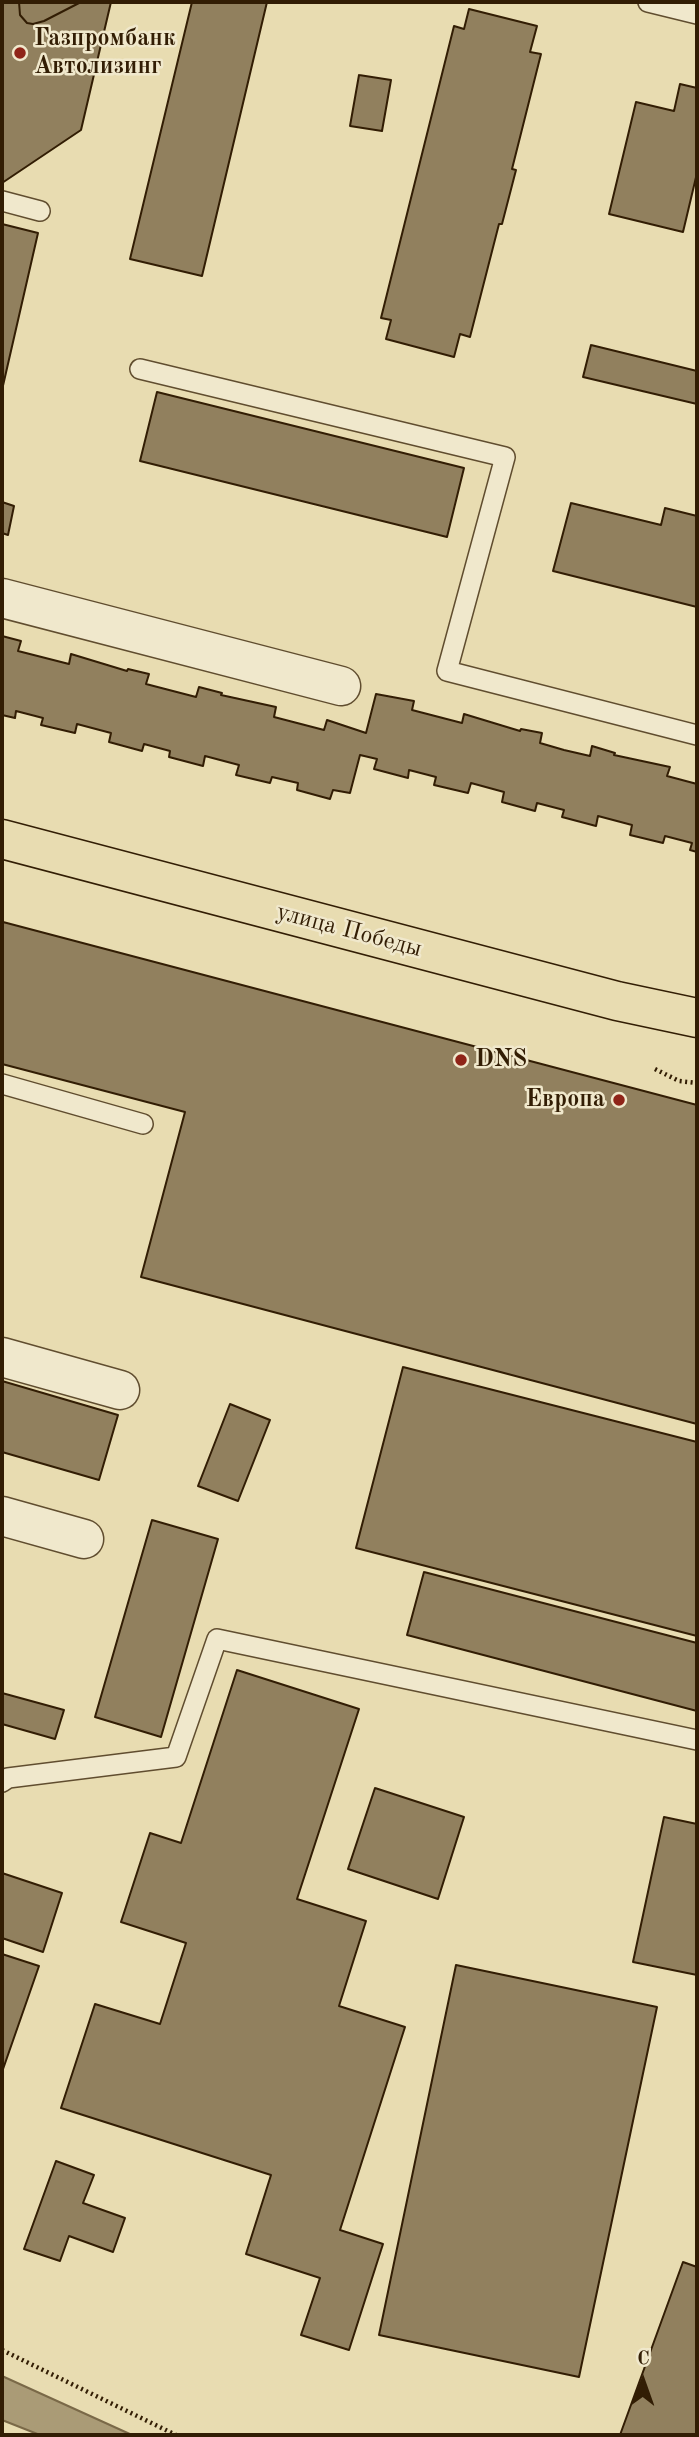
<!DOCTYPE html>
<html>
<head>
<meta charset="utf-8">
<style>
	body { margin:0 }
	#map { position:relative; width:699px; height:2437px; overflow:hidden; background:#e8dcb1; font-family:"Old Standard TT",serif }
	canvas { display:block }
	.frame { position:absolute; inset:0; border:4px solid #321d04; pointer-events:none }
	.north { position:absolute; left:608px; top:2346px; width:70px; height:70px; -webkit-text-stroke:5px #f0e8cc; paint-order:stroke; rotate:1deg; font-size:19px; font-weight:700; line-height:28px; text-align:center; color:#321d04 }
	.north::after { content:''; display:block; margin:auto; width:24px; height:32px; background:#321d04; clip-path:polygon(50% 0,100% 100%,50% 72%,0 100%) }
</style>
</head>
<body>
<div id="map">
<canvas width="699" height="2437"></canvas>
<div class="frame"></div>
<div class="north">С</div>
</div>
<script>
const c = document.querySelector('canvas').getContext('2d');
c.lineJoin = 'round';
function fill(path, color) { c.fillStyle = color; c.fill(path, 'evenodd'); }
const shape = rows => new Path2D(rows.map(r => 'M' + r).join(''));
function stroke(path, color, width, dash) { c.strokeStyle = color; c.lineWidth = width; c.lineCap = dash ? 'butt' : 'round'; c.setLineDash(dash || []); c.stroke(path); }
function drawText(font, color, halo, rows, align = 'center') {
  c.font = font + ' "Old Standard TT",serif'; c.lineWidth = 5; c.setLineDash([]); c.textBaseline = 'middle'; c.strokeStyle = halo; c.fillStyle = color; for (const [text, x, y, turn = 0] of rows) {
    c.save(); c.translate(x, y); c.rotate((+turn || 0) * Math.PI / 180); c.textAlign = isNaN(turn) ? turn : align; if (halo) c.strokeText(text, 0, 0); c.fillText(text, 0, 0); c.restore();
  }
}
const water = shape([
	[2,2376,132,2435,40,2435,2,2420,2,2376]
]);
fill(water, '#aa9b76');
stroke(water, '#7a6948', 2);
const building = shape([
	[2,2,19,2,20,15,27,23,33,24,44,21,81,2,111,2,81,130,2,183,2,2],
	[19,2,81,2,44,21,33,24,27,23,20,15,19,2],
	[192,2,267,2,202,276,130,259,192,2],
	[469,9,537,26,530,52,541,54,512,169,516,170,502,224,499,224,470,337,460,334,454,357,386,339,391,320,381,318,454,26,464,29,469,9],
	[359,75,391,80,382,131,350,126,359,75],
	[680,84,697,88,697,173,683,232,609,214,636,102,674,111,680,84],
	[2,224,38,233,2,390,2,224],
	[591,345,697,371,697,404,583,377,591,345],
	[157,392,464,468,447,537,140,461,157,392],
	[2,502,14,506,8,535,2,533,2,502],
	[571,503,661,525,665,508,697,516,697,607,553,571,571,503],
	[2,636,21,641,18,651,69,664,71,654,127,671,128,669,149,674,146,684,196,697,199,687,222,693,221,695,276,707,274,717,324,730,327,720,366,733,376,694,414,701,412,710,462,723,464,714,520,731,521,729,542,733,540,743,564,750,590,756,592,746,615,753,614,755,670,767,667,776,697,784,697,852,690,850,692,843,665,836,663,843,630,835,632,825,598,816,596,826,562,817,564,810,537,803,535,811,502,802,504,792,471,783,468,793,434,785,436,777,409,770,408,778,374,769,377,759,360,755,350,793,333,790,330,799,297,790,298,783,272,777,270,783,236,775,239,765,205,756,203,766,169,757,170,751,144,744,142,751,109,742,111,733,77,724,75,733,41,725,43,718,16,711,15,718,2,715,2,636],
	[3,922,697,1105,697,1424,141,1277,185,1112,2,1064,3,922],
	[403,1367,697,1442,697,1636,356,1548,403,1367],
	[2,1381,118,1415,99,1480,2,1452,2,1381],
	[230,1404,270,1420,238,1501,198,1486,230,1404],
	[152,1520,218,1539,161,1737,95,1717,152,1520],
	[424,1572,697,1643,697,1711,407,1635,424,1572],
	[237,1670,359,1709,297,1899,366,1921,339,2006,405,2027,340,2230,383,2244,349,2350,301,2335,320,2278,246,2254,271,2175,61,2108,95,2004,160,2024,186,1943,121,1922,150,1833,181,1843,237,1670],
	[2,1693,64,1710,55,1739,2,1724,2,1693],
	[375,1788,464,1817,438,1899,348,1869,375,1788],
	[664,1817,697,1824,697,1975,633,1962,664,1817],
	[2,1873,62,1893,43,1952,2,1938,2,1873],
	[2,1954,39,1966,2,2072,2,1954],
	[456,1965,657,2007,579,2377,379,2335,456,1965],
	[56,2161,94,2175,83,2203,125,2218,113,2252,69,2236,60,2261,24,2249,56,2161],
	[683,2262,697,2267,697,2435,620,2435,683,2262]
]);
fill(building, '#91805e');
stroke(building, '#321d04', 2);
const lane = shape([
	[648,2,697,14],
	[2,201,40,211],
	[140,369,505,457,447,671,697,735],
	[2,1084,143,1124],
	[2,1782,8,1778,176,1757,217,1639,697,1740]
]);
const street = shape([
	[2,598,341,686],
	[2,1357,120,1390],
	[2,1516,84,1539]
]);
const primary = shape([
	[2,839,617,1001,697,1018]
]);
stroke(lane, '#604d2f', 22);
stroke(street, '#604d2f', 41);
stroke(primary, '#321d04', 41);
stroke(shape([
	[655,1069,679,1081,697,1083],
	[2,2350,176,2435]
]), '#321d04', 4.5, [2, 3.5]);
stroke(lane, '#f0e8cc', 19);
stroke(street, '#f0e8cc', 38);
stroke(primary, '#e8dcb1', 38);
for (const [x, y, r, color] of [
	[20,53,7,"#8f2418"],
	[461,1060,7,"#8f2418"],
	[619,1100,7,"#8f2418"]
]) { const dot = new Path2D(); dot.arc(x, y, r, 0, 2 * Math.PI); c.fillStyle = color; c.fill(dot); stroke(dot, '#f0e8cc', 2.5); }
drawText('bold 24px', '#321d04', '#f0e8cc', [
	["Газпромбанк",34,39],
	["Автолизинг",34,67],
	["DNS",475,1060],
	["Европа",605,1100,"right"]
], 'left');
drawText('24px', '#321d04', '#f0e8cc', [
	["улица Победы",349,931,15]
]);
</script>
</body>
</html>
